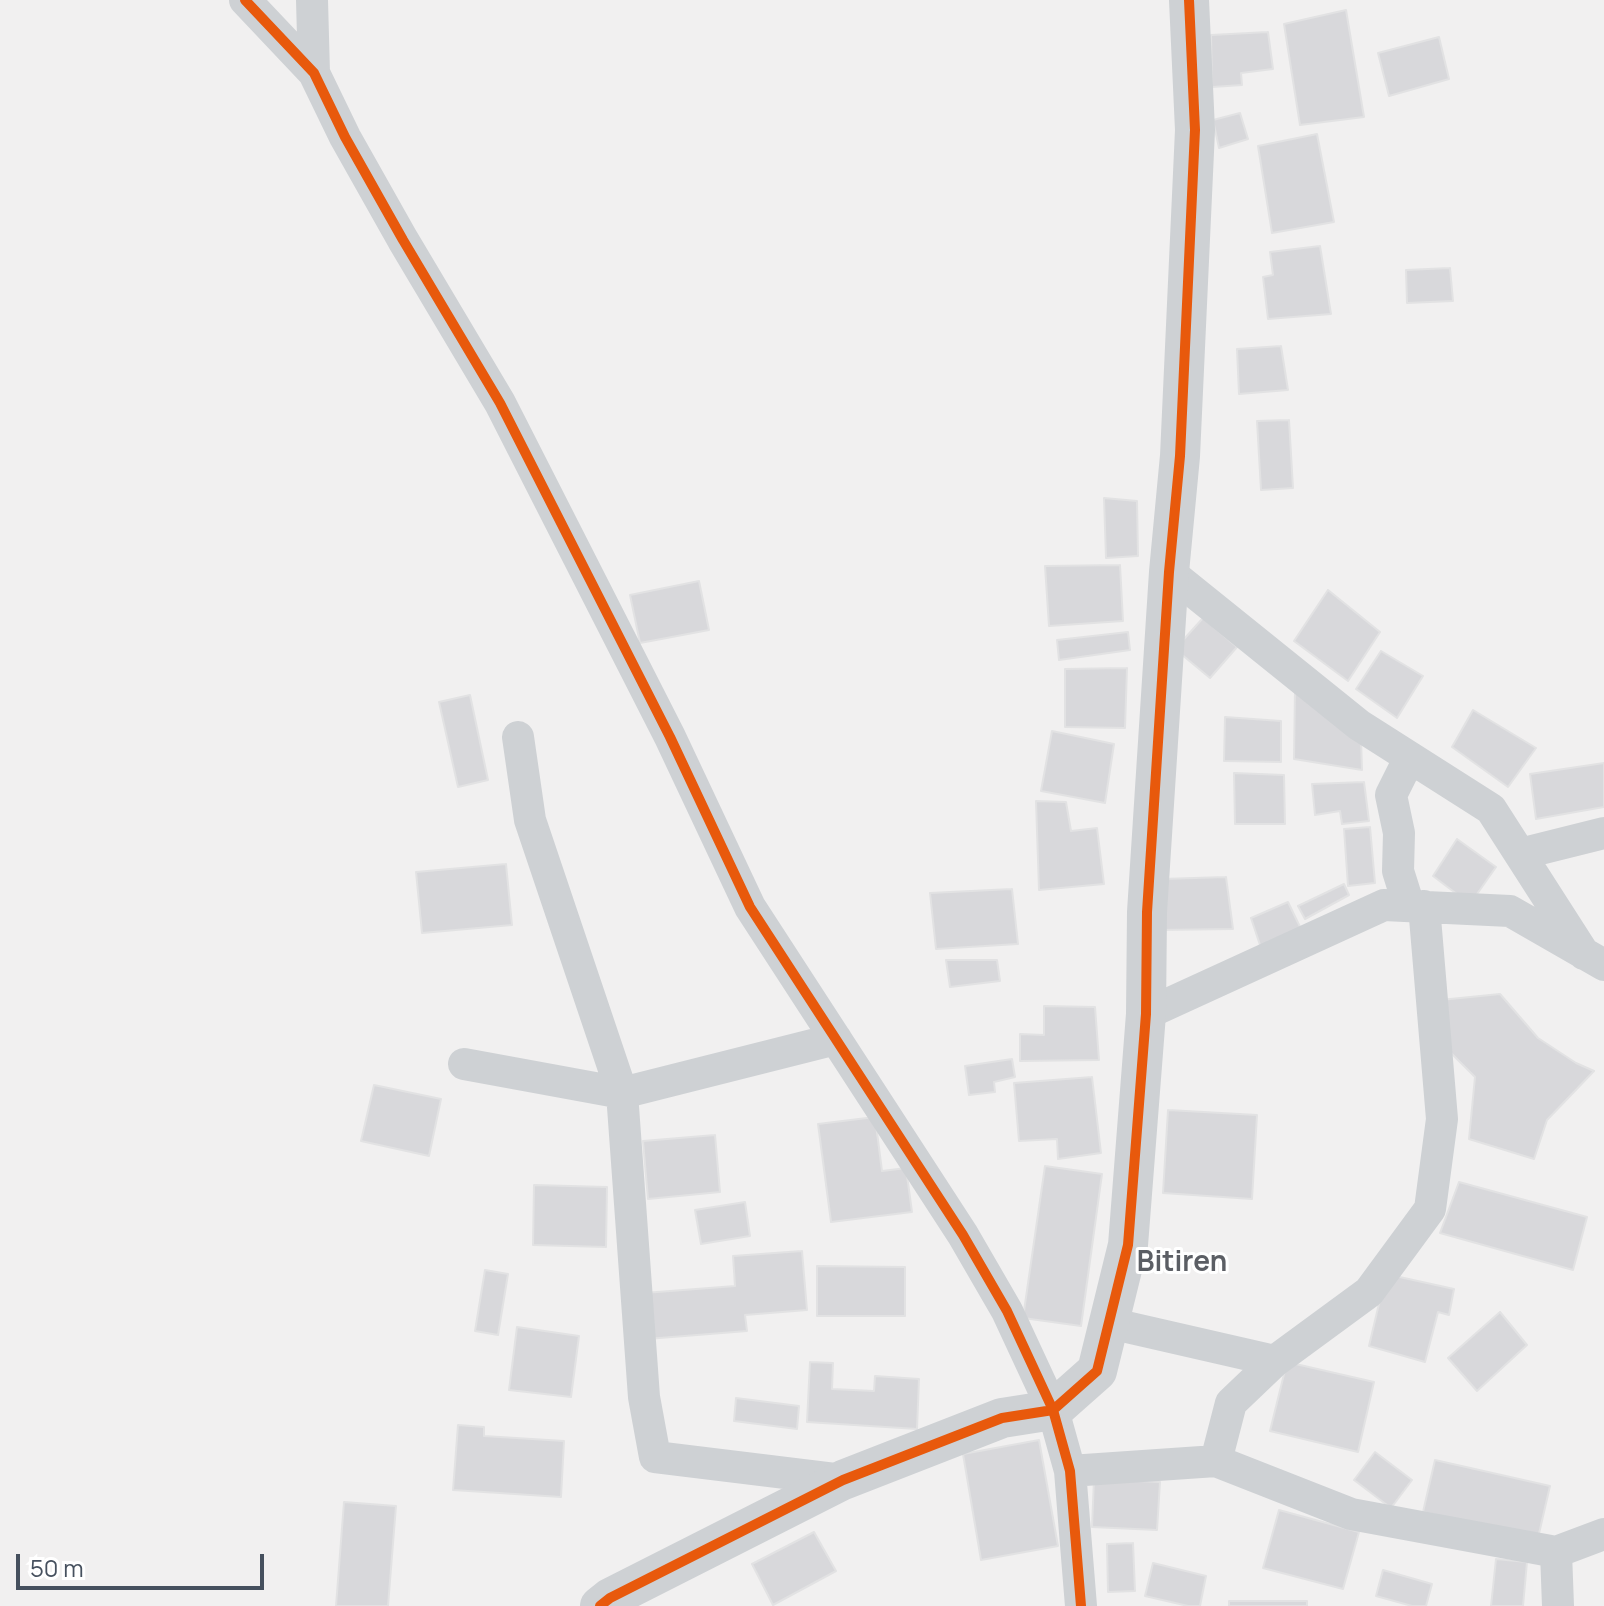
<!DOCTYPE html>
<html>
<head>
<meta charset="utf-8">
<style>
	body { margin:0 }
	#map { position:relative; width:1604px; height:1606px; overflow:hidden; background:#f1f0f0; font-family:Manrope,sans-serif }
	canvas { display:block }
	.scale { position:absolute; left:16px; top:1554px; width:248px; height:36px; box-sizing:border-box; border:4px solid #46505e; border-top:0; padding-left:10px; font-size:24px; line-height:28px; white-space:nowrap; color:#46505e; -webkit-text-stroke:6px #fff; paint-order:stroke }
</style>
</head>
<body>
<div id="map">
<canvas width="1604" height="1606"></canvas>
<div class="scale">50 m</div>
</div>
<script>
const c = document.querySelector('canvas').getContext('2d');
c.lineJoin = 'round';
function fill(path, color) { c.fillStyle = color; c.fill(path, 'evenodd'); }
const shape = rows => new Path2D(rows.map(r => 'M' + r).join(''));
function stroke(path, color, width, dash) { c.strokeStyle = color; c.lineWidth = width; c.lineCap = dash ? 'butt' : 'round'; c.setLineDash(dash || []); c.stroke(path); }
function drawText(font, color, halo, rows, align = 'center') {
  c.font = font + ' Manrope,sans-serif'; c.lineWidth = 6; c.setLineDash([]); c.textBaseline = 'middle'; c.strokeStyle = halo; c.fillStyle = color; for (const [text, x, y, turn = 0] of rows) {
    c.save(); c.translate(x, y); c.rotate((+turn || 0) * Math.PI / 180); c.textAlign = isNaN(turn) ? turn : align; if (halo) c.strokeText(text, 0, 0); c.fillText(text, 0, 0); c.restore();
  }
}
const building = shape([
	[1346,10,1364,117,1300,125,1284,24,1346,10],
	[1268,32,1273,69,1241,73,1242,85,1212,87,1211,35,1268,32],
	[1439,37,1449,79,1389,96,1378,53,1439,37],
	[1240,113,1248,139,1219,148,1213,120,1240,113],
	[1317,134,1334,222,1272,233,1258,146,1317,134],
	[1320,246,1331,314,1268,319,1263,277,1273,275,1270,252,1320,246],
	[1450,268,1453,301,1407,303,1406,270,1450,268],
	[1281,346,1288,390,1239,394,1237,349,1281,346],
	[1289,420,1293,488,1261,490,1257,421,1289,420],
	[1104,498,1137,501,1138,556,1106,558,1104,498],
	[1120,565,1123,621,1049,626,1045,566,1120,565],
	[699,581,709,630,640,643,630,595,699,581],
	[1328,590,1380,632,1348,681,1294,641,1328,590],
	[1203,618,1237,647,1210,678,1175,649,1203,618],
	[1128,632,1130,650,1059,660,1057,640,1128,632],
	[1381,651,1423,676,1397,718,1356,689,1381,651],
	[1127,668,1125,728,1065,727,1065,669,1127,668],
	[1295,689,1361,738,1362,770,1294,759,1295,689],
	[470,695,488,780,458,787,439,702,470,695],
	[1473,710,1536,748,1508,787,1452,747,1473,710],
	[1225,717,1281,721,1281,762,1224,761,1225,717],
	[1052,731,1114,744,1105,803,1041,791,1052,731],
	[1604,763,1604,807,1536,819,1530,774,1604,763],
	[1234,773,1284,775,1285,824,1235,824,1234,773],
	[1364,782,1369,821,1342,824,1340,811,1315,815,1312,784,1364,782],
	[1036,801,1066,802,1071,831,1097,828,1104,884,1039,890,1036,801],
	[1370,827,1375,883,1348,886,1344,829,1370,827],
	[1457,839,1496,867,1470,904,1433,876,1457,839],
	[506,864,512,925,422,933,416,872,506,864],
	[1226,877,1233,929,1157,930,1162,879,1226,877],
	[1344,884,1349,895,1305,919,1298,906,1344,884],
	[1012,889,1018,944,936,949,930,893,1012,889],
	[1288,902,1302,931,1261,948,1251,918,1288,902],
	[946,960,997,960,1000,981,950,987,946,960],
	[1500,994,1538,1038,1576,1063,1594,1071,1547,1120,1534,1159,1469,1139,1475,1077,1440,1042,1440,1000,1500,994],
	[1044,1006,1095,1007,1099,1060,1020,1061,1020,1034,1044,1035,1044,1006],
	[1012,1059,1015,1077,994,1082,995,1092,969,1095,965,1066,1012,1059],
	[1092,1077,1101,1153,1058,1159,1057,1139,1019,1141,1014,1083,1092,1077],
	[374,1085,441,1099,429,1156,361,1141,374,1085],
	[1168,1110,1257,1115,1252,1199,1163,1193,1168,1110],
	[875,1117,882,1171,906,1168,912,1212,831,1222,818,1124,875,1117],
	[715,1135,720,1192,648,1199,643,1141,715,1135],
	[1045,1166,1102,1174,1081,1326,1023,1318,1045,1166],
	[1459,1182,1587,1217,1573,1270,1440,1233,1459,1182],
	[534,1185,607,1187,606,1247,533,1245,534,1185],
	[745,1202,750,1236,701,1244,695,1210,745,1202],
	[802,1251,807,1310,745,1315,747,1331,647,1339,644,1293,735,1286,733,1256,802,1251],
	[817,1266,905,1267,905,1316,817,1316,817,1266],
	[485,1270,508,1274,498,1335,475,1331,485,1270],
	[1386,1274,1454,1289,1449,1315,1438,1312,1425,1362,1369,1346,1386,1274],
	[1500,1312,1527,1345,1477,1391,1448,1358,1500,1312],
	[517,1327,579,1336,571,1397,509,1390,517,1327],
	[810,1362,833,1363,832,1389,874,1391,875,1376,919,1379,917,1429,807,1422,810,1362],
	[1287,1362,1374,1382,1358,1452,1270,1431,1287,1362],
	[736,1398,799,1406,797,1429,734,1421,736,1398],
	[458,1425,484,1427,484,1436,564,1441,561,1497,453,1490,458,1425],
	[1039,1440,1058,1546,981,1560,963,1454,1039,1440],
	[1375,1452,1412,1480,1391,1508,1354,1480,1375,1452],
	[1435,1460,1550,1486,1538,1538,1423,1512,1435,1460],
	[1094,1479,1160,1482,1157,1530,1092,1527,1094,1479],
	[344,1502,396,1506,388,1606,336,1606,344,1502],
	[1279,1510,1359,1532,1343,1589,1263,1568,1279,1510],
	[814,1532,836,1571,773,1605,752,1564,814,1532],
	[1133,1543,1135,1591,1108,1592,1107,1544,1133,1543],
	[1496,1559,1527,1562,1523,1606,1491,1606,1496,1559],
	[1153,1563,1206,1576,1200,1606,1188,1606,1145,1596,1153,1563],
	[1383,1570,1432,1584,1426,1606,1412,1606,1376,1596,1383,1570],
	[1229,1601,1307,1601,1307,1606,1229,1606,1229,1601]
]);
fill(building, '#d8d8db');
stroke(building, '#e2e2e3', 2);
stroke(shape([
	[245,0,314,73,345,137,403,240,500,403,670,737,750,907,963,1235,1007,1311,1053,1410,1070,1471,1081,1606],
	[312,0,314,73],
	[1169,572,1359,725,1491,809,1584,954],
	[518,737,530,820,622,1093,644,1397,655,1457,843,1480],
	[1520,854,1604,833],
	[1409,906,1398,871,1399,833,1391,795,1403,771,1415,761],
	[1146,1014,1384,905,1510,911,1604,965],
	[464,1064,622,1093,836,1039],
	[1109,1323,1275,1361],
	[1216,1461,1231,1403,1275,1361,1369,1292,1430,1209,1442,1119,1424,906],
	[1070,1471,1216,1461,1351,1514,1556,1552,1604,1534],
	[1556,1552,1558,1606]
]), '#ced1d4', 32);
stroke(shape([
	[600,1606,610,1598,843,1480,1002,1418,1053,1410,1097,1371,1128,1245,1146,1014,1147,912,1169,572,1180,456,1195,130,1189,0]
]), '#ced1d4', 40);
stroke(shape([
	[245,0,314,73,345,137,403,240,500,403,670,737,750,907,963,1235,1007,1311,1053,1410,1070,1471,1081,1606],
	[600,1606,610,1598,843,1480,1002,1418,1053,1410,1097,1371,1128,1245,1146,1014,1147,912,1169,572,1180,456,1195,130,1189,0]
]), '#e8590c', 10);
drawText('bold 28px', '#5b5e64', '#fff', [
	["Bitiren",1182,1263]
]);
</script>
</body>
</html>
